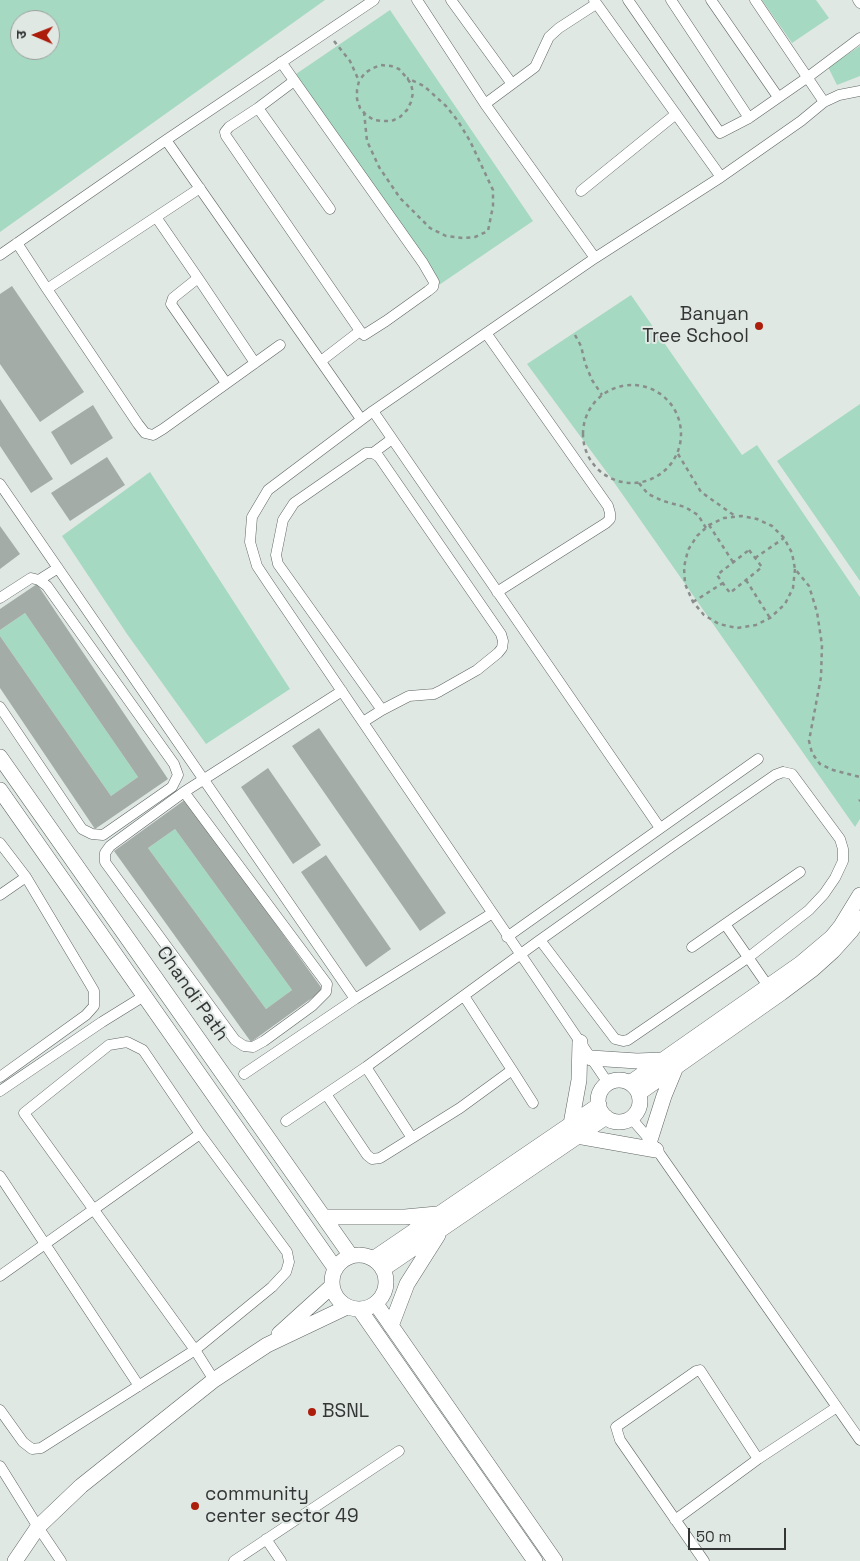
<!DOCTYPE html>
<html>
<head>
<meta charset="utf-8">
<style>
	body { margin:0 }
	#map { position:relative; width:860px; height:1561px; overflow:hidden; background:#e0e8e4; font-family:"Space Grotesk","Noto Sans Devanagari",sans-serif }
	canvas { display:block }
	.north { position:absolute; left:10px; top:10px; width:50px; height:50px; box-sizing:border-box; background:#e0e8e4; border:1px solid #9ba19e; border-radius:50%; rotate:271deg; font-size:14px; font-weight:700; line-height:20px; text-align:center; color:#333635 }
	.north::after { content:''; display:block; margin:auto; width:18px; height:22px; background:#ac1d0b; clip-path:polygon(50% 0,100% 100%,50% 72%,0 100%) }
	.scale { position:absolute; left:688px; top:1528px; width:98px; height:22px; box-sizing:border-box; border:2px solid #333635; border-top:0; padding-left:6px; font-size:15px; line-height:18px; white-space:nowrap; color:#333635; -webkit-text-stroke:4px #e0e8e4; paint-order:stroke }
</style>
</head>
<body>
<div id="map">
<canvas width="860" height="1561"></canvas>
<div class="north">उ</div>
<div class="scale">50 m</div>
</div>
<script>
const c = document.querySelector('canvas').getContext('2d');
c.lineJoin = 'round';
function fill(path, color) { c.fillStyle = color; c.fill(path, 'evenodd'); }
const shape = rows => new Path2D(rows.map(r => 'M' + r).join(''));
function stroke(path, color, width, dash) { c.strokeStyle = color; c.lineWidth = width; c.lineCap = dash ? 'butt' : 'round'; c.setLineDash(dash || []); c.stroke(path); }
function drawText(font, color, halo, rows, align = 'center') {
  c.font = font + ' "Space Grotesk",sans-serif'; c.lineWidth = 4; c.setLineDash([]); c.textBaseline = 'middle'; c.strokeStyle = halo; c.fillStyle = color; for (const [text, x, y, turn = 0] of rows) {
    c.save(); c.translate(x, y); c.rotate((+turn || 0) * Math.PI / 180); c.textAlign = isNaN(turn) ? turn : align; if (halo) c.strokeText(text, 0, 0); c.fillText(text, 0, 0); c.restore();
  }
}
fill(shape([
	[0,0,325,0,0,232],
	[20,20,50,20,50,50,20,50],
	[762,0,816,0,829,18,792,43],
	[390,10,533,221,439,285,296,74],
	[860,46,860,76,837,85,828,67],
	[631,295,742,455,757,445,860,597,860,819,855,827,611,478,527,364],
	[860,404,860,581,777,461],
	[150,472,290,689,206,744,127,634,62,536],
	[25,613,138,777,111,796,0,636,0,630],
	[175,829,292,990,266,1009,148,848]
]), '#a6d9c2');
fill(shape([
	[12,286,84,392,40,422,0,364,0,294],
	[0,399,53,479,31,493,0,446],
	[93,405,113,438,71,465,51,432],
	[107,457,125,485,70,521,51,493],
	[0,526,20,554,0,569],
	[37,584,168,779,95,829,0,688,0,636,111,796,138,777,25,613,0,630,0,609],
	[319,728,446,913,420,931,292,746],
	[268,768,321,845,293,864,241,787],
	[186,799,323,990,251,1042,114,851],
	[175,829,292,990,266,1009,148,848],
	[326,855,391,949,366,967,301,872]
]), '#a4aca8');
const street = shape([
	[417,0,485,104,595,258],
	[451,0,512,84],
	[594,0,721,177],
	[628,0,720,133,749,118,808,77,860,38],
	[671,0,749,118],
	[711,0,778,97],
	[755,0,824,102],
	[858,0,860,3],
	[281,62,423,263,434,282,433,287,428,291,386,321,364,335,360,331,226,136,225,132,229,127,258,108,294,81],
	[485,104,535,67,549,37,559,28,596,4],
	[258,108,330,209],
	[166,140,361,419],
	[581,191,676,114],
	[156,217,198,278],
	[17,243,47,289,200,188],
	[0,255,166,140,374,0],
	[47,289,138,424,145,433,153,435,163,429,280,345],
	[486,333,608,506,610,513,610,519,606,523,497,592],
	[321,361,360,331],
	[226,383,171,304,173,298,198,278,255,363],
	[373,411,660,828],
	[373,453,392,439],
	[0,484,355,999],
	[39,580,58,568],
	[0,598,31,578,39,580,47,586,174,764,178,775,172,787,103,835,92,834,82,829,0,707],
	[363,722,382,710,278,564,276,555,283,520,294,503,366,453,373,453,379,457,501,634,503,641,502,648,498,653,477,670,440,691,434,694,409,696,382,710],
	[783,772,792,774,840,839,843,849,843,861,835,878,824,894,809,910,749,957,628,1040,623,1041,615,1039,540,940,671,847,775,775,783,772],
	[184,792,327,984,326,992,312,1006,264,1041,253,1047,244,1046,235,1040,105,862,105,853,110,846,184,792],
	[184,792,342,691],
	[0,843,26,877,90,984,94,991,94,1006,86,1015,0,1077],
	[0,895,26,877],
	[725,924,768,986],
	[507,937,758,759],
	[692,947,800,872],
	[366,1067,412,1138],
	[512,1070,533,1103],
	[244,1074,355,999,491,914],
	[608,1083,269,584,257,566,250,542,252,517,268,490,373,411,595,258,721,177,801,121,824,102,839,95,860,91],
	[0,1091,102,1022,144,996],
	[326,1094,367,1155,372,1159,380,1158,460,1108,512,1070,464,996],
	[631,1118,650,1140,860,1440],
	[286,1121,366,1067,540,940],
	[0,1176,139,1386],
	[0,1276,200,1134],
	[0,1410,23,1442,32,1449,41,1448,195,1350,272,1287,286,1272,289,1262,287,1252,200,1134,143,1050,127,1042,109,1045,24,1113,195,1350,214,1380],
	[0,1466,38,1527,61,1561],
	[675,1520,758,1459],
	[266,1539,281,1561],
	[234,1561,399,1451],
	[704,1561,620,1440,616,1427,696,1371,700,1370,758,1459,837,1407]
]);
const secondary = shape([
	[0,757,351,1256],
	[0,790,335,1268],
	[591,1058,637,1061,662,1060],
	'598 1101a21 21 0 1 1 42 0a21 21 0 1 1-42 0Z',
	[630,1083,800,964,832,937,841,926,860,895],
	[639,1093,781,993,813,969,833,951,851,931,860,918],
	[571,1124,579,1080,580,1042],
	[577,1136,656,1150],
	[650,1140,664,1096,676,1067],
	[324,1217,405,1217,437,1214],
	'332 1282a27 27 0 1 1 54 0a27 27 0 1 1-54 0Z',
	[373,1259,599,1105],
	[383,1269,606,1117],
	[376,1304,555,1561],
	[360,1310,535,1561],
	[391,1326,407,1284,438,1235],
	[279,1334,332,1286],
	[15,1561,38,1527,81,1486,214,1380,267,1345,347,1307]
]);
stroke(street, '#5e6562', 11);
stroke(secondary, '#5e6562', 16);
stroke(shape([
	[334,41,350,61,359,81,357,90,357,99,360,108,366,115,374,120,383,121,392,121,400,117,407,110,411,102,413,93,411,84,407,78,399,69,391,66,381,65,373,68,365,73,359,81],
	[364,112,367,141,379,167,400,198,430,228,446,236,463,238,475,237,488,231,493,206,493,190,470,141,458,121,446,106,424,86,407,78],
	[575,335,581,346,585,363,592,380,602,395],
	'583 434a49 49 0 1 1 98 0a49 49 0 1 1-98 0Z',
	[678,454,701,492,735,516],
	[639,483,648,494,663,501,685,507,698,515,706,528],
	[709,525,733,562],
	[749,550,762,567,730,593,717,575,749,550],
	[755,558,784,538],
	[795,569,793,588,785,604,770,618,756,625,737,628,719,624,704,615,693,602,685,584,684,567,688,550,697,536,709,525,724,518,741,516,757,519,772,526,784,538,792,553,795,569,809,586,817,612,822,645,821,677,809,741,812,753,820,764,833,770,860,777],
	[746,580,770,618],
	[693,602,723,583],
	[859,801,860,800]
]), '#898e8c', 2.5, [4, 4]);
stroke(street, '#fff', 10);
stroke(secondary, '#fff', 15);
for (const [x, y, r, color] of [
	[759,326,5,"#ac1d0b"],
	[312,1412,5,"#ac1d0b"],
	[195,1506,5,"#ac1d0b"]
]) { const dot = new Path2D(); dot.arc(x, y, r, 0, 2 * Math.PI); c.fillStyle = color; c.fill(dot); stroke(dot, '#e0e8e4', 2); }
drawText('19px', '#333635', '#e0e8e4', [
	["Banyan",749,315,"right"],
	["Tree School",749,337,"right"],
	["BSNL",322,1412],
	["community",205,1495],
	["center sector 49",205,1517]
], 'left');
drawText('19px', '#333635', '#e0e8e4', [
	["Chandi Path",192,994,55]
]);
</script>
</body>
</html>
